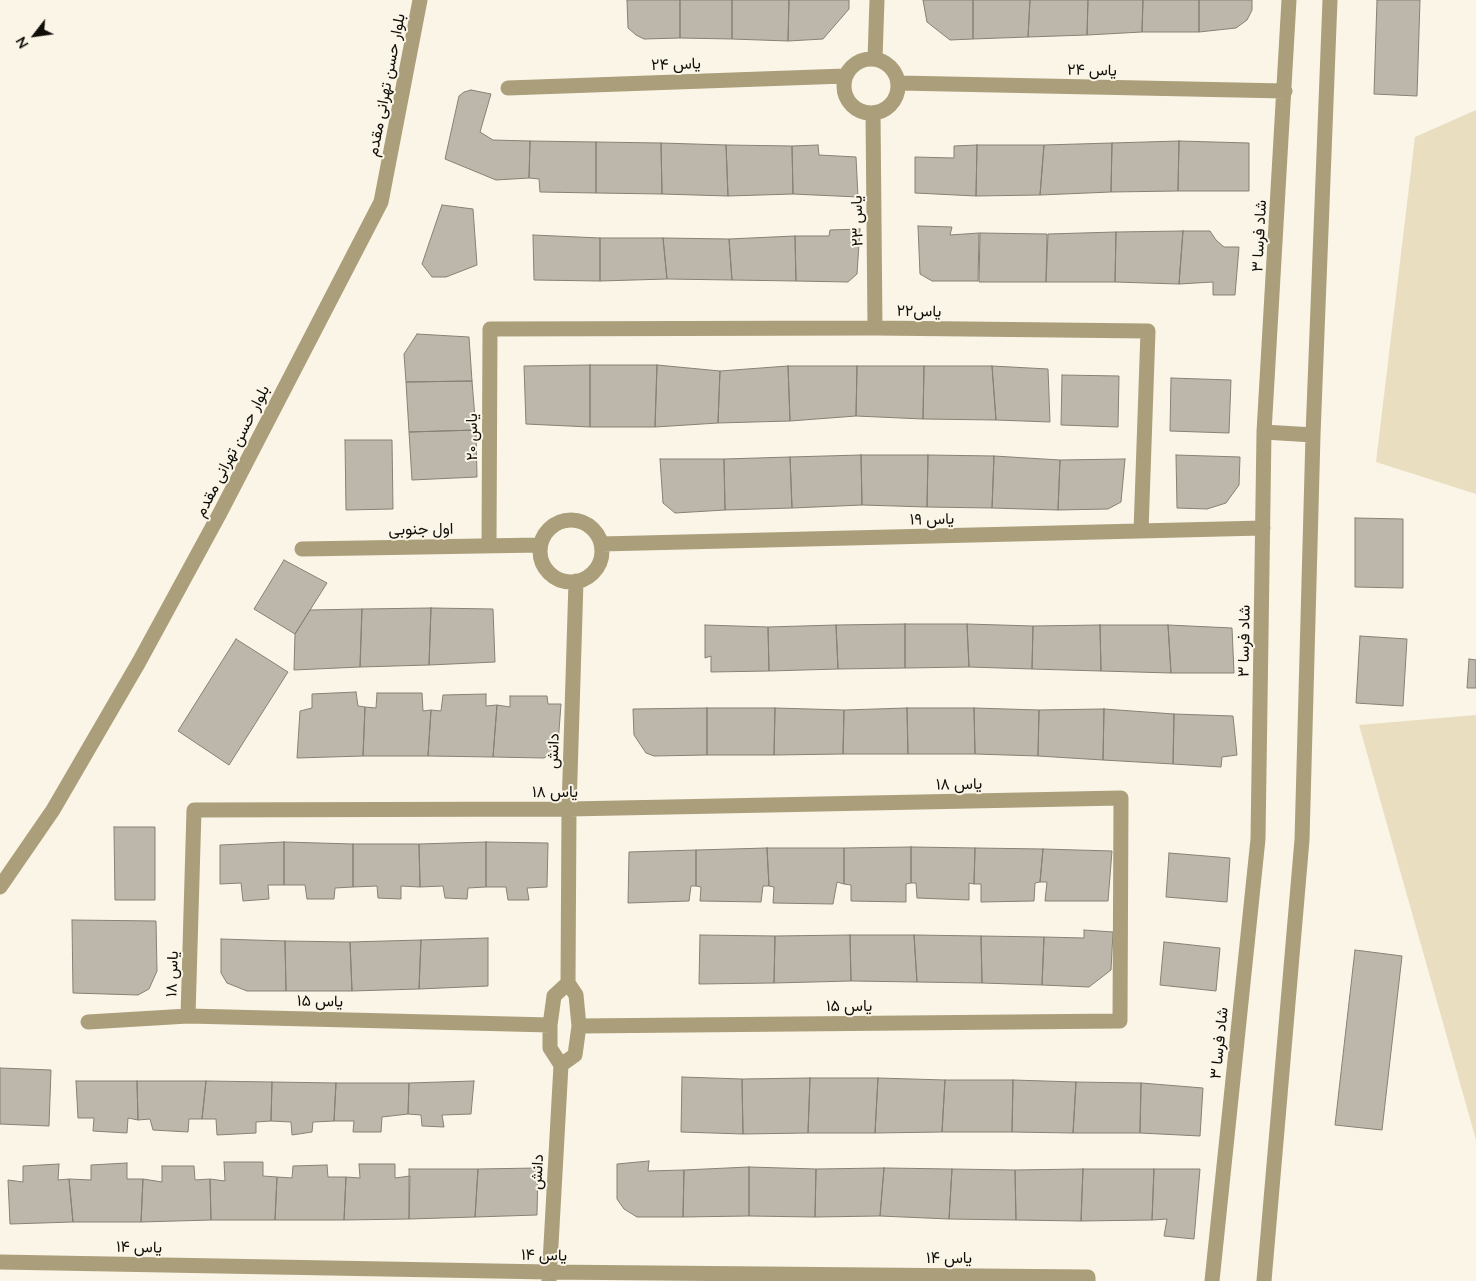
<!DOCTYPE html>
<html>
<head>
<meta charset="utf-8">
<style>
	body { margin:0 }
	#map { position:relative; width:1476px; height:1281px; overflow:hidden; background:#faf5e7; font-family:Lato,sans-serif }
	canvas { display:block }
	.north { position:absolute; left:10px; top:10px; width:50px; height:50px; -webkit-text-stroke:4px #faf5e7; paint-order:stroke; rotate:240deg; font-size:14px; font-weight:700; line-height:20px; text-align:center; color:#0f0e09 }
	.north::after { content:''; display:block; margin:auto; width:18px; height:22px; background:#0f0e09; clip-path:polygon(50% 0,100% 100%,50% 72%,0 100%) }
</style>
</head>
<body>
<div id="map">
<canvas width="1476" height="1281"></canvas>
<div class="north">N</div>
</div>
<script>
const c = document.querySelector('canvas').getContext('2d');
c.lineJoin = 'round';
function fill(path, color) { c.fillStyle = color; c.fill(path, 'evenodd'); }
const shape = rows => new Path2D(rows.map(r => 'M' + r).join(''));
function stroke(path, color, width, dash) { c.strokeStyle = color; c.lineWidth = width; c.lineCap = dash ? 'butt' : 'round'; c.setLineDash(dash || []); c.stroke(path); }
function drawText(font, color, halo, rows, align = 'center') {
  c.font = font + ' Lato,Vazirmatn,sans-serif'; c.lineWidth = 4; c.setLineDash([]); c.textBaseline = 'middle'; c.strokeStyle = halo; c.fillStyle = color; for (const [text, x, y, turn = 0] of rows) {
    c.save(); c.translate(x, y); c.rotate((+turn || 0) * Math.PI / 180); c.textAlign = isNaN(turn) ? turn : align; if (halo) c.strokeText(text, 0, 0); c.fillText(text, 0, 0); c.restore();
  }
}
fill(shape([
	[1476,110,1476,494,1376,462,1415,137],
	[1476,715,1476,1140,1359,725]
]), '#eadec0');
const building = shape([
	[627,0,680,0,680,38,644,39,636,35,628,28,627,0],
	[680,0,732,0,732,39,680,38,680,0],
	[732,0,789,0,788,41,732,39,732,0],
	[789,0,849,0,849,9,823,39,788,41,789,0],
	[923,0,973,0,973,39,950,40,927,22,923,0],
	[973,0,1030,0,1028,37,973,39,973,0],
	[1030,0,1088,0,1087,35,1028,37,1030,0],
	[1088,0,1143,0,1142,32,1087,35,1088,0],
	[1143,0,1199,0,1199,32,1142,32,1143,0],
	[1199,0,1252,0,1252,10,1247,20,1236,28,1199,32,1199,0],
	[1377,0,1420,0,1417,96,1374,94,1377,0],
	[471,90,491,94,480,132,493,140,530,141,529,178,496,180,445,159,459,96,464,92,471,90],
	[530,141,596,142,596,193,540,192,539,179,529,178,530,141],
	[1179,141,1178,191,1111,192,1112,143,1179,141],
	[1179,141,1249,143,1249,191,1178,191,1179,141],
	[596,142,661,143,662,194,596,193,596,142],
	[661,143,726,145,728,196,662,194,661,143],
	[1112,143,1111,192,1040,195,1044,145,1112,143],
	[726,145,792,146,793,194,728,196,726,145],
	[818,145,819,155,856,157,858,197,793,194,792,146,818,145],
	[977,145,976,196,915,193,915,157,954,158,954,146,977,145],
	[977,145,1044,145,1040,195,976,196,977,145],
	[442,205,473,209,477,265,446,277,432,277,422,264,442,205],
	[918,226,952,227,950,235,979,233,978,281,932,281,920,274,918,226],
	[860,229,857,274,848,282,796,281,795,236,829,236,830,230,860,229],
	[1183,231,1179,284,1115,282,1116,232,1183,231],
	[1183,231,1210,231,1216,240,1224,247,1239,247,1235,295,1213,295,1213,282,1179,284,1183,231],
	[1116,232,1115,282,1046,282,1048,234,1116,232],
	[980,233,1047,234,1046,282,979,282,980,233],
	[533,235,600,238,600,281,534,280,533,235],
	[795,236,796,281,732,280,729,239,795,236],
	[600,238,663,238,667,279,600,281,600,238],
	[663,238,729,239,732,280,667,279,663,238],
	[417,334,469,337,472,381,406,382,404,354,417,334],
	[590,365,590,427,526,424,524,366,590,365],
	[590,365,657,365,655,427,590,427,590,365],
	[657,365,720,371,718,423,655,427,657,365],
	[788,366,790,421,718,423,720,371,788,366],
	[788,366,857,366,856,416,790,421,788,366],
	[857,366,924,366,923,419,856,416,857,366],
	[924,366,992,366,996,420,923,419,924,366],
	[992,366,1048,369,1050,422,996,420,992,366],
	[1062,375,1119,376,1118,427,1061,425,1062,375],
	[1171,378,1231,380,1229,433,1170,431,1171,378],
	[472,381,476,430,409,432,406,382,472,381],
	[476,430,477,477,412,480,409,432,476,430],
	[345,440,392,440,393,509,346,510,345,440],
	[861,455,928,455,927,507,862,505,861,455],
	[861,455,862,505,792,508,790,457,861,455],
	[928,455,994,456,992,508,927,507,928,455],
	[1176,455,1240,457,1239,485,1226,503,1207,509,1177,508,1176,455],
	[994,456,1060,460,1058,510,992,508,994,456],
	[790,457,792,508,725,510,724,459,790,457],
	[660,459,724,459,725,510,675,513,663,503,660,459],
	[1125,459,1121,502,1108,509,1058,510,1060,460,1125,459],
	[1355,518,1403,519,1403,588,1355,587,1355,518],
	[284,560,327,583,295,634,254,609,284,560],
	[431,608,429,665,360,667,362,609,431,608],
	[431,608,493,609,495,662,429,665,431,608],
	[362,609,360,667,294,670,295,634,310,610,362,609],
	[905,624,967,624,969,667,905,668,905,624],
	[905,624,905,668,838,669,836,625,905,624],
	[967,624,1033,626,1032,669,969,667,967,624],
	[705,625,768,627,769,671,711,672,711,656,705,658,705,625],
	[836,625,838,669,769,671,768,627,836,625],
	[1100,625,1168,625,1171,673,1101,671,1100,625],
	[1100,625,1101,671,1032,669,1033,626,1100,625],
	[1168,625,1232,628,1234,673,1171,673,1168,625],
	[1360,636,1407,639,1403,706,1356,703,1360,636],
	[236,639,288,672,229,765,178,731,236,639],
	[1469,659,1476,660,1476,688,1467,688,1469,659],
	[356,692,358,706,365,707,363,756,297,758,300,711,312,708,312,694,356,692],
	[377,693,422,693,423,711,431,710,428,756,363,756,365,707,376,708,377,693],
	[486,694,486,706,497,705,493,757,428,756,431,710,441,711,443,695,486,694],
	[510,696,547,696,548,704,561,704,558,744,554,752,544,758,493,757,497,705,510,707,510,696],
	[707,708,775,708,774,755,707,755,707,708],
	[707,708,707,755,654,756,646,753,634,735,633,709,707,708],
	[775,708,844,710,843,754,774,755,775,708],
	[907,708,974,708,975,754,908,754,907,708],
	[907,708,908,754,843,754,844,710,907,708],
	[974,708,1039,710,1038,756,975,754,974,708],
	[1104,709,1174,714,1173,764,1103,760,1104,709],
	[1104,709,1103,760,1038,756,1039,710,1104,709],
	[1174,714,1233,716,1237,755,1222,757,1221,767,1173,764,1174,714],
	[114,827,155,827,155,900,115,900,114,827],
	[284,842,284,885,268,885,269,899,243,901,241,883,220,884,220,845,284,842],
	[284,842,353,844,353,887,335,888,334,899,307,899,305,885,284,885,284,842],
	[486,842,486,887,468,888,467,899,445,898,443,886,420,887,419,844,486,842],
	[486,842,548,843,547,887,527,888,529,900,508,900,506,887,486,887,486,842],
	[353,844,419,844,420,887,401,886,401,899,378,898,377,886,353,887,353,844],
	[911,847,911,883,906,884,906,902,851,901,851,885,844,884,844,848,911,847],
	[911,847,975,848,974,884,969,883,969,900,917,898,916,883,911,883,911,847],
	[767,848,844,848,844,884,837,882,833,904,773,903,774,887,769,886,767,848],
	[767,848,769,886,763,886,761,902,700,901,701,887,696,886,696,850,767,848],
	[975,848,1043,849,1040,882,1035,883,1034,901,981,902,981,884,974,884,975,848],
	[1043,849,1112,851,1108,901,1045,901,1047,882,1040,882,1043,849],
	[696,850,696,886,691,886,689,901,628,903,629,852,696,850],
	[1169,853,1230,858,1227,902,1166,897,1169,853],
	[72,920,156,921,157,971,149,989,138,995,73,993,72,920],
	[1084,930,1113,932,1111,970,1089,987,1042,985,1044,937,1084,938,1084,930],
	[700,935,775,936,774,983,699,984,700,935],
	[850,935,914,935,917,982,851,981,850,935],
	[850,935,851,981,774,983,775,936,850,935],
	[914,935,981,936,982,983,917,982,914,935],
	[981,936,1044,937,1042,985,982,983,981,936],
	[488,938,488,986,419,989,421,940,488,938],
	[221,939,285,941,286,991,247,991,227,983,221,973,221,939],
	[421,940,419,989,352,991,350,942,421,940],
	[285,941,350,942,352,991,286,991,285,941],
	[1164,942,1220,948,1216,991,1160,985,1164,942],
	[1355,950,1402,956,1382,1130,1335,1125,1355,950],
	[0,1068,51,1070,49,1126,0,1124,0,1068],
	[682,1077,742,1079,743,1134,681,1132,682,1077],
	[810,1078,808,1133,743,1134,742,1079,810,1078],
	[810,1078,878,1078,875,1133,808,1133,810,1078],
	[878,1078,945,1080,942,1132,875,1133,878,1078],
	[945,1080,1013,1080,1012,1132,942,1132,945,1080],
	[1013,1080,1076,1082,1073,1133,1012,1132,1013,1080],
	[76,1081,137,1081,138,1120,128,1118,127,1133,93,1131,94,1118,78,1118,76,1081],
	[137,1081,206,1081,202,1119,189,1119,188,1132,153,1130,150,1119,138,1120,137,1081],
	[206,1081,272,1082,271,1121,256,1122,256,1133,217,1135,216,1119,202,1119,206,1081],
	[474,1081,471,1114,442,1115,444,1127,422,1126,421,1115,408,1114,409,1083,474,1081],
	[272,1082,336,1083,334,1121,313,1122,312,1132,292,1135,291,1122,271,1121,272,1082],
	[1076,1082,1141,1083,1140,1133,1073,1133,1076,1082],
	[336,1083,409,1083,408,1114,382,1117,381,1132,353,1132,354,1121,334,1121,336,1083],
	[1141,1083,1203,1088,1200,1136,1140,1133,1141,1083],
	[649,1161,648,1171,684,1170,683,1217,637,1217,624,1209,617,1199,617,1164,649,1161],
	[224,1162,263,1162,263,1176,277,1177,275,1220,211,1220,210,1179,225,1181,224,1162],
	[127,1163,127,1179,143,1179,141,1222,73,1222,69,1179,91,1180,91,1165,127,1163],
	[59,1164,58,1180,69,1179,73,1222,10,1224,8,1180,23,1182,23,1166,59,1164],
	[359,1164,395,1164,395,1178,410,1176,409,1219,344,1220,346,1177,360,1178,359,1164],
	[327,1165,328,1177,346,1177,344,1220,275,1220,277,1177,292,1178,293,1166,327,1165],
	[162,1166,194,1166,195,1180,210,1179,211,1220,141,1222,143,1179,162,1182,162,1166],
	[749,1167,816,1169,815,1217,749,1216,749,1167],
	[749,1167,749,1216,683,1217,684,1170,749,1167],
	[538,1168,537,1215,475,1217,478,1169,538,1168],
	[884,1168,952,1169,949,1219,880,1216,884,1168],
	[884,1168,880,1216,815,1217,816,1169,884,1168],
	[409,1169,478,1169,475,1217,409,1219,409,1169],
	[952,1169,1015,1170,1016,1220,949,1219,952,1169],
	[1083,1169,1154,1169,1152,1220,1081,1221,1083,1169],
	[1083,1169,1081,1221,1016,1220,1015,1170,1083,1169],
	[1154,1169,1200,1169,1194,1239,1164,1236,1167,1219,1152,1220,1154,1169]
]);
fill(building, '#bcb7aa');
stroke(building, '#868175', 1);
stroke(shape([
	'844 86a27 27 0 1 1 54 0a27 27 0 1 1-54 0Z',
	[875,59,877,0],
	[899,83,1285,91],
	[508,88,845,76],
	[873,113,875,328],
	[1264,432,1313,435],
	'540 551a31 31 0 1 1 62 0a31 31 0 1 1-62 0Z',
	[601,544,1263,528],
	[489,545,490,329,875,328,1148,331,1141,531],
	[302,549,540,545],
	[0,887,53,810,139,662,220,513,381,202,420,0],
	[568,983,569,809,576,581],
	[568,983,576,995,579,1026,575,1055,561,1065,550,1048,550,1025,554,996,568,983],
	[188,1016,194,810,569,809,1121,798,1120,1021,579,1026],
	[88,1022,188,1016,550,1025],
	[0,1262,549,1272,1088,1277,1088,1281],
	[549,1281,561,1065],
	[1212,1281,1258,839,1264,432,1289,0],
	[1264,1281,1302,840,1313,435,1330,0]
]), '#ab9e7b', 15);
drawText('16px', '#0f0e09', '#faf5e7', [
	["یاس ۲۴",676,64,-2],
	["یاس ۲۴",1092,70,1],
	["بلوار حسن تهرانی مقدم",386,85,-79],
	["یاس ۲۳",857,221,-91],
	["شاد فرسا ۳",1259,236,-87],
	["یاس۲۲",919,311,1],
	["یاس ۲۰",472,437,-90],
	["بلوار حسن تهرانی مقدم",232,451,-63],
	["یاس ۱۹",932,519,-1],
	["اول جنوبی",421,529,-1],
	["شاد فرسا ۳",1244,641,-89],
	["دانش",553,751,-88],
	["یاس ۱۸",959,784,-1],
	["یاس ۱۸",555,792],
	["یاس ۱۸",172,974,-88],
	["یاس ۱۵",320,1001,1],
	["یاس ۱۵",849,1006],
	["شاد فرسا ۳",1219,1043,-84],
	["دانش",537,1172,-87],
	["یاس ۱۴",139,1247,1],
	["یاس ۱۴",544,1255,1],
	["یاس ۱۴",949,1258]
]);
</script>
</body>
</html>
